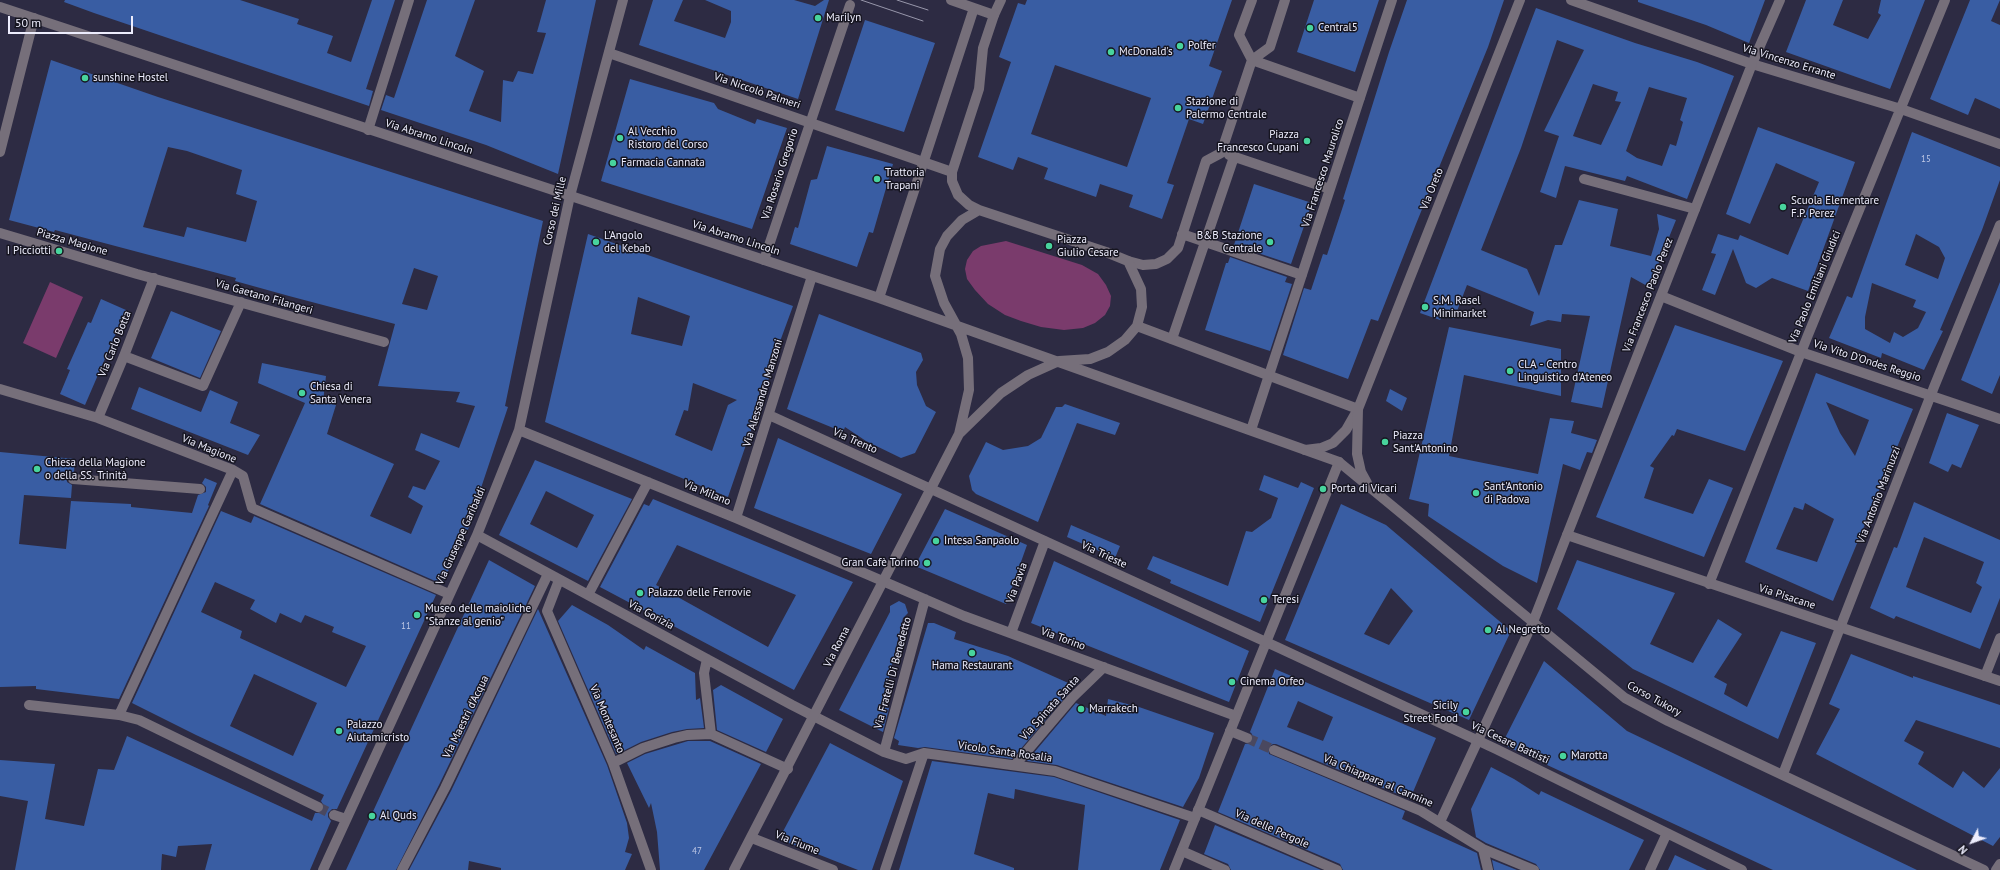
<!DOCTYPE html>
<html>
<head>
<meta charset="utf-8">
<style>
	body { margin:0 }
	#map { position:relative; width:2000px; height:870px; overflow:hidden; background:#2d2b43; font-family:"PT Sans",sans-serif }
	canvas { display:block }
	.north { position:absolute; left:1952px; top:822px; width:40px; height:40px; -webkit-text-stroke:3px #161520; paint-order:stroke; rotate:229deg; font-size:11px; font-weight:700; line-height:16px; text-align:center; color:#ededfd }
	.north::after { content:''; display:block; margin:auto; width:14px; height:18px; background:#ededfd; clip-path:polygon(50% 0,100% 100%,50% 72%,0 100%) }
	.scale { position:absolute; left:8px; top:16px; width:125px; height:18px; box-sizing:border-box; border:2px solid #ededfd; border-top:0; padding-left:5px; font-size:12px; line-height:14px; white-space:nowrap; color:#ededfd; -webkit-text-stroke:3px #161520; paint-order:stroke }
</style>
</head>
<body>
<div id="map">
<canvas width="2000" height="870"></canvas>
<div class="north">N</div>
<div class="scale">50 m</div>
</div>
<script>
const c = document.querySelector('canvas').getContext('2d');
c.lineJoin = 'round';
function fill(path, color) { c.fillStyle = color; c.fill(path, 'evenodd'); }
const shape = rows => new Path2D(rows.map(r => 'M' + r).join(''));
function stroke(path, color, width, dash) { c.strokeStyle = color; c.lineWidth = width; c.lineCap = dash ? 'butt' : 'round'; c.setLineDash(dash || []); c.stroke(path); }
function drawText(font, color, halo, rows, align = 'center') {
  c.font = font + ' "PT Sans",sans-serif'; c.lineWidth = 3; c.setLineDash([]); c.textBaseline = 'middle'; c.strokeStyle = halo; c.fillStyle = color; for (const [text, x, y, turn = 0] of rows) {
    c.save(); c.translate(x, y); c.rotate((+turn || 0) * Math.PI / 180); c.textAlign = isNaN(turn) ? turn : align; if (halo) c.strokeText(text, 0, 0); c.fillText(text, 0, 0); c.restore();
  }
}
fill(shape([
	[1006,241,1082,265,1098,274,1106,285,1111,296,1110,306,1105,315,1095,323,1083,328,1064,330,1041,327,1021,321,1005,315,988,304,975,290,967,279,965,269,967,260,973,251,981,246],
	[50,282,83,297,56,358,23,343]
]), '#7a3b6c');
fill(shape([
	[65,0,240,0,299,19,297,24,333,36,327,53,351,62,372,0,395,0,366,89,373,91,369,106,94,13,64,2],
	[427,0,475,0,455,56,484,71,469,111,501,122,503,80,513,82,518,71,533,74,546,33,537,32,546,0,596,0,558,174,486,145,381,110,386,95,394,98],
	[653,0,683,0,674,21,725,38,731,22,731,11,705,0,794,0,815,6,824,0,829,0,798,99,639,45],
	[1027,0,1232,0,1209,66,1222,71,1203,124,1189,119,1167,183,1174,185,1162,219,1129,207,1133,195,1100,184,1096,197,1044,179,1048,168,1018,157,1013,170,978,157,1011,62,999,57,1018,3,1025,5],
	[1055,65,1151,98,1127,167,1031,134],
	[1314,0,1379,0,1355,72,1297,52],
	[1407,0,1504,0,1488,47,1416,224,1378,321,1371,319,1348,379,1283,355,1304,288,1311,290,1323,254,1327,255,1345,200,1343,199,1389,52],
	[1638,0,1765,0,1749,43,1706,25,1638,2],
	[1806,0,1843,0,1833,25,1868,39,1881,15,1878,13,1881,0,1925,0,1890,89,1786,52],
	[1970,0,2000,0,1991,21,2000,25,2000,109,1975,98,1968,115,1930,99],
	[1536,8,1635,43,1697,62,1734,76,1687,199,1627,176,1625,181,1565,166,1556,198,1540,192,1559,136,1544,131,1584,50,1557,40,1521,148,1481,250,1527,269,1539,296,1555,245,1562,245,1579,200,1618,209,1610,246,1651,256,1659,229,1657,214,1676,220,1649,287,1631,277,1602,408,1571,402,1590,316,1562,314,1561,322,1548,320,1530,326,1534,312,1467,285,1454,319,1443,315,1440,320,1420,313],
	[1593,84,1618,92,1615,101,1621,102,1601,145,1573,136],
	[1649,87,1687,98,1680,120,1683,122,1676,146,1670,144,1662,166,1637,158,1626,151],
	[865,20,935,43,904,132,835,110],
	[51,60,158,97,543,221,505,406,508,407,477,500,481,502,442,584,260,504,305,403,258,383,262,363,326,376,323,402,336,405,327,434,394,464,370,516,411,534,423,506,408,497,413,486,425,490,440,461,415,450,421,433,459,448,475,406,456,402,460,392,378,386,395,324,289,296,235,281,236,278,55,230,54,232,9,220],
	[168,147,187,151,242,170,236,194,257,201,246,242,187,227,184,237,143,227],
	[414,268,438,276,427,310,402,304],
	[630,79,714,103,718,109,755,124,757,119,787,128,752,229,601,181],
	[1758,127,1855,162,1808,291,1772,278,1756,288,1746,283,1733,249,1715,295,1702,290,1716,254,1711,253,1718,234,1738,240,1740,235,1788,255,1819,182,1776,163,1750,224,1726,214],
	[1912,132,2000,167,2000,180,1982,230,1940,330,1943,331,1924,370,1882,353,1881,358,1829,338,1847,296,1852,298],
	[1916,234,1939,247,1945,258,1938,279,1905,265],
	[1872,283,1916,300,1913,307,1926,312,1918,328,1903,337,1894,332,1890,343,1865,329,1865,317],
	[827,146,893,164,873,233,869,232,857,267,790,244,795,227,798,228,811,180,817,179],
	[1254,184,1312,203,1291,264,1234,245],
	[588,234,793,306,767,377,769,378,728,497,545,422],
	[638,297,690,316,682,346,631,334],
	[693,383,737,400,728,405,712,451,675,435,684,410,688,411],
	[1230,257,1287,277,1285,282,1292,284,1270,351,1205,330,1226,263,1228,263],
	[2000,282,2000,375,1992,394,1961,380],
	[101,299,126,310,85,405,60,394,70,370,67,369,88,322,91,323],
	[171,311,221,331,200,378,151,358],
	[819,314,921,353,923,360,916,372,917,385,926,406,936,412,915,453,901,458,866,441,845,427,843,432,787,409],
	[1675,325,1783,361,1745,451,1677,429,1674,436,1672,435,1650,466,1654,468,1644,498,1693,514,1709,479,1733,488,1704,557,1596,517],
	[1449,327,1561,349,1561,396,1464,375,1449,456,1538,474,1550,418,1574,421,1571,433,1597,440,1592,453,1587,452,1580,470,1563,464,1537,583,1503,566,1428,516,1429,504,1409,499],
	[1816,373,1913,409,1833,601,1745,562],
	[1826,402,1869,420,1855,456,1840,433],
	[1805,503,1834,519,1817,562,1776,549,1794,507,1803,510],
	[139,387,201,412,210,390,238,402,230,423,260,435,248,455,131,409],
	[1390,389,1407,398,1402,411,1386,401],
	[1065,404,1120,423,1115,435,1077,423,1038,522,976,494,972,490,969,476,986,442,1003,450,1028,446,1041,438,1056,407,1062,407],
	[1947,413,1979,425,1961,468,1952,464,1948,472,1929,463],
	[778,438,902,494,871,554,754,508],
	[0,452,75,459,74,473,70,473,67,478,67,482,72,485,71,498,24,495,19,544,66,549,71,501,131,504,131,507,192,513,198,495,206,492,206,487,202,483,205,478,217,483,208,505,209,506,119,699,36,689,36,686,0,687],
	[535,460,632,499,588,581,499,535],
	[546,491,594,515,577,548,530,524],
	[1264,475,1298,488,1301,482,1314,488,1260,622,1170,583,1171,580,1147,569,1153,556,1228,586,1246,531,1252,532,1271,518,1278,498,1259,490],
	[653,499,853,582,794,690,600,587,644,504,649,506],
	[677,545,796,595,768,647,656,585],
	[1914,502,2000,540,2000,598,1980,649,1896,616,1894,619,1870,608,1894,547,1897,548],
	[1924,537,1984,562,1976,583,1982,587,1971,613,1906,587],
	[1341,504,1386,525,1511,631,1469,720,1285,640],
	[1391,588,1413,611,1389,645,1364,634],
	[945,509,1027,545,1006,604,915,566],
	[221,511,251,523,254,516,436,595,337,809,332,809,328,813,328,817,331,821,310,870,205,870,212,844,178,846,176,857,162,854,161,870,15,870,28,801,0,796,0,760,55,764,45,819,84,826,98,769,114,770,127,736,312,821,315,813,319,813,324,810,324,806,321,801,324,795,196,735,132,703],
	[215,582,255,600,250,609,276,623,280,613,301,623,305,615,334,627,332,632,366,646,346,687,240,638,242,631,201,612],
	[254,674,317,703,293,756,230,726],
	[1071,525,1120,546,1115,558,1067,537],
	[489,560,535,586,439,785,396,870,346,870],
	[1577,560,1675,593,1650,644,1693,663,1718,619,1742,634,1714,677,1727,684,1724,694,1747,707,1781,631,1816,643,1778,739,1633,669,1557,609],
	[1054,561,1249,651,1229,702,1031,623],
	[899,601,905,604,908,613,903,618,882,707,889,708,883,732,839,710,890,612,890,606],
	[572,605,608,625,644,650,646,646,695,673,696,700,700,698,704,728,687,729,672,732,641,742,621,752,617,743,619,753,616,754,558,621],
	[538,609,607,765,627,823,629,838,625,852,632,854,625,870,501,870,501,868,469,861,468,870,409,870,451,791],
	[928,623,934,623,956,632,954,639,1008,656,1075,686,1012,759,925,747,918,748,898,745,899,741,894,738],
	[1851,654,1913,678,1913,676,2000,705,2000,748,1916,720,1904,741,1924,752,1918,764,1953,788,1963,771,1984,788,2000,768,2000,837,1993,846,1816,754,1840,709,1829,704],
	[1544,661,1627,731,1917,870,1773,870,1502,744],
	[1275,669,1436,738,1410,799,1276,744,1273,744,1268,747,1269,754,1405,811,1402,819,1477,853,1481,870,1343,870,1340,864,1218,812,1245,744,1251,743,1253,740,1252,734,1250,732],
	[1298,701,1333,717,1323,741,1287,727],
	[721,685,783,719,766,752,717,730,713,690],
	[1108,699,1139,707,1214,733,1199,778,1183,807,1057,765,1027,761,1076,703,1106,716],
	[688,741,710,741,761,764,704,870,660,870,657,832,651,803,649,808,627,763,645,754],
	[830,743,903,781,872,870,858,870,779,839],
	[932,761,1054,777,1180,820,1160,870,1078,870,1085,805,1015,789,1014,799,988,793,974,854,1014,868,1014,870,899,870],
	[1491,767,1514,779,1539,795,1541,791,1644,840,1629,870,1540,870,1536,864,1486,843,1476,837,1471,809],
	[1215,825,1321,870,1231,870,1228,864,1204,854],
	[1675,855,1707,870,1668,870],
	[1492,860,1517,870,1494,870]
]), '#395da3');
stroke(shape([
	[1247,738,1274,750],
	[318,807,334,815]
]), '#4a485f', 10, [10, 5]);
stroke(shape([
	[368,130,409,0],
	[73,479,200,489],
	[1440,822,1533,622],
	[1174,870,1339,462]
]), '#766f7a', 10);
stroke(shape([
	[1780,0,1752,64,1901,109,2000,144],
	[994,15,1001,0],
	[609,53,952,172],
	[1252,60,1360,98],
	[1252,60,1270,47,1285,0],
	[0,152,34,18],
	[1229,155,1330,189],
	[1584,179,1695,209],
	[0,233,137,274,384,342],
	[1182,234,1302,275],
	[764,260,850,5],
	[1128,261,1143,265,1156,264,1167,259,1178,248,1206,161,1221,153,1252,60,1239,35,1252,0],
	[1661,296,1801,352,2000,419],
	[1172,339,1234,157],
	[124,356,203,386,241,302],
	[0,389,98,418,233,470,243,476,252,508,449,594],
	[769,415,1277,647,1496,749,1742,870],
	[98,418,124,356,154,278],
	[519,430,736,518,964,616,1236,716],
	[1251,430,1392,0],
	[1305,450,1321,448,1333,443,1346,430,1358,409],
	[736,518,812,276],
	[477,535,792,705,884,752,906,759,924,753,1055,771,1195,818],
	[559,580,547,611,613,763,651,870],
	[1709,584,1808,335,1945,0],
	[588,595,648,482],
	[1533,622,1567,535],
	[1011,633,1045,541],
	[707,659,704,673,711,734],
	[1985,676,2000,638],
	[29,705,119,715,139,720,318,807],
	[119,715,233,470],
	[1230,731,1247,738],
	[1274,750,1421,811,1483,849,1534,870],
	[884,752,925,599],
	[613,763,643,748,674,738,687,735,711,734,788,769],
	[1015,765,1072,698,1104,667],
	[1783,774,1934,387,2000,225],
	[1198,810,1337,870],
	[334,815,346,819],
	[752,838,833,870],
	[1483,849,1488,870],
	[1182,851,1225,870],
	[323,870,477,535,519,430,570,196],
	[402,870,445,788,548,574],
	[885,870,924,753],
	[1650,870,1667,833]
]), '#766f7a', 10);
stroke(shape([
	[951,0,994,15,983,48,979,89,952,172,952,181,958,195,969,205,979,210,1106,252,1128,261,1141,289,1142,307,1137,326,1125,340,1108,352,1090,359,1059,361,1028,375,1001,393,960,433],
	[1571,0,1752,64,1567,535,2000,681],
	[0,7,879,298,1339,462,1625,698,1668,721,1984,870],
	[570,196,623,0],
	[879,298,974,8],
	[1137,326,1358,409],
	[1367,483,1361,472,1357,454,1358,409,1520,0],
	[734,870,959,434,969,390,968,358,961,334,944,303,935,276,940,249,947,236,962,220,979,210],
	[1996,870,2000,864]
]), '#766f7a', 10);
stroke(shape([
	[861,0,923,21],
	[897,0,928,10]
]), '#9897ab', 1);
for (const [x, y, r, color] of [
	[818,18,4,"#48d49d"],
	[1310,28,4,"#48d49d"],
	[1180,46,4,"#48d49d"],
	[1111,52,4,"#48d49d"],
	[85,78,4,"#48d49d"],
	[1178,108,4,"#48d49d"],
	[620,138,4,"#48d49d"],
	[1307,141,4,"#48d49d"],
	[613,163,4,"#48d49d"],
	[877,179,4,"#48d49d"],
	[1783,207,4,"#48d49d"],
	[596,242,4,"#48d49d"],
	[1270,242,4,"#48d49d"],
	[1049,246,4,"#48d49d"],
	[59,251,4,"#48d49d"],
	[1425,307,4,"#48d49d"],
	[1510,371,4,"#48d49d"],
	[302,393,4,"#48d49d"],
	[1385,442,4,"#48d49d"],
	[37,469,4,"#48d49d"],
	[1323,489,4,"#48d49d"],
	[1476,493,4,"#48d49d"],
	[936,541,4,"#48d49d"],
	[927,563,4,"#48d49d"],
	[640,593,4,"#48d49d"],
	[1264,600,4,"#48d49d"],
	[417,615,4,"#48d49d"],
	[1488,630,4,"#48d49d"],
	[972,653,4,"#48d49d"],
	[1232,682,4,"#48d49d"],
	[1081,709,4,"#48d49d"],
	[1466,712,4,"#48d49d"],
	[339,731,4,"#48d49d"],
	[1563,756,4,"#48d49d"],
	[372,816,4,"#48d49d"]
]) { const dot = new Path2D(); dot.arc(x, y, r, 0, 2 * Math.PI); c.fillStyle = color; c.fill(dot); stroke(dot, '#161520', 1.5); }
drawText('9px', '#c0c9e6', null, [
	["15",1926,159],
	["11",406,626],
	["47",697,851]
]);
drawText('11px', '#ededfd', '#161520', [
	["Marilyn",826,18],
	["Central5",1318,28],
	["Polfer",1188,46],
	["McDonald's",1119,52],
	["sunshine Hostel",93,78],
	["Stazione di",1186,102],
	["Palermo Centrale",1186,115],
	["Al Vecchio",628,132],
	["Ristoro del Corso",628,145],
	["Piazza",1299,135,"right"],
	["Francesco Cupani",1299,148,"right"],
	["Farmacia Cannata",621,163],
	["Trattoria",885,173],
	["Trapani",885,186],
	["Scuola Elementare",1791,201],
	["F.P. Perez",1791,214],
	["L'Angolo",604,236],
	["del Kebab",604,249],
	["B&B Stazione",1262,236,"right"],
	["Centrale",1262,249,"right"],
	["Piazza",1057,240],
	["Giulio Cesare",1057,253],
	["I Picciotti",51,251,"right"],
	["S.M. Rasel",1433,301],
	["Minimarket",1433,314],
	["CLA - Centro",1518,365],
	["Linguistico d'Ateneo",1518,378],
	["Chiesa di",310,387],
	["Santa Venera",310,400],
	["Piazza",1393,436],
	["Sant'Antonino",1393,449],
	["Chiesa della Magione",45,463],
	["o della SS. Trinità",45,476],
	["Sant'Antonio",1484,487],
	["di Padova",1484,500],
	["Porta di Vicari",1331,489],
	["Intesa Sanpaolo",944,541],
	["Gran Cafè Torino",919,563,"right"],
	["Palazzo delle Ferrovie",648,593],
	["Teresi",1272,600],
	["Museo delle maioliche",425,609],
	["\"Stanze al genio\"",425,622],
	["Al Negretto",1496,630],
	["Hama Restaurant",972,666,"center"],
	["Cinema Orfeo",1240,682],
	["Sicily",1458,706,"right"],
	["Street Food",1458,719,"right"],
	["Marrakech",1089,709],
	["Palazzo",347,725],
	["Aiutamicristo",347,738],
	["Marotta",1571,756],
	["Al Quds",380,816]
], 'left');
drawText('11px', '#ededfd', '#161520', [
	["Via Vincenzo Errante",1789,62,17],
	["Via Niccolò Palmeri",757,91,19],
	["Via Abramo Lincoln",429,137,18],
	["Via Francesco Maurolico",1323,173,-72],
	["Via Rosario Gregorio",780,174,-72],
	["Via Oreto",1432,189,-68],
	["Corso dei Mille",555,211,-77],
	["Via Abramo Lincoln",736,238,18],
	["Piazza Magione",72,242,16],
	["Via Paolo Emiliani Giudici",1815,287,-68],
	["Via Francesco Paolo Perez",1648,295,-69],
	["Via Gaetano Filangeri",264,297,16],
	["Via Carlo Botta",115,344,-68],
	["Via Vito D'Ondes Reggio",1867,361,18],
	["Via Alessandro Manzoni",763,393,-73],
	["Via Trento",855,441,24],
	["Via Magione",209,449,22],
	["Via Milano",707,493,22],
	["Via Antonio Marinuzzi",1879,495,-69],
	["Via Giuseppe Garibaldi",461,536,-66],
	["Via Trieste",1104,555,25],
	["Via Pavia",1017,583,-70],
	["Via Pisacane",1787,597,18],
	["Via Gorizia",651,615,28],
	["Via Torino",1063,639,20],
	["Via Roma",837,647,-63],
	["Via Fratelli Di Benedetto",893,673,-75],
	["Corso Tukory",1654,699,29],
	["Via Spinata Santa",1050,708,-48],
	["Via Maestri d'Acqua",466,717,-64],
	["Via Montesanto",607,719,67],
	["Via Cesare Battisti",1510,743,25],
	["Vicolo Santa Rosalia",1005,752,8],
	["Via Chiappara al Carmine",1378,781,23],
	["Via delle Pergole",1272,829,24],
	["Via Fiume",797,843,22]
]);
</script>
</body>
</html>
